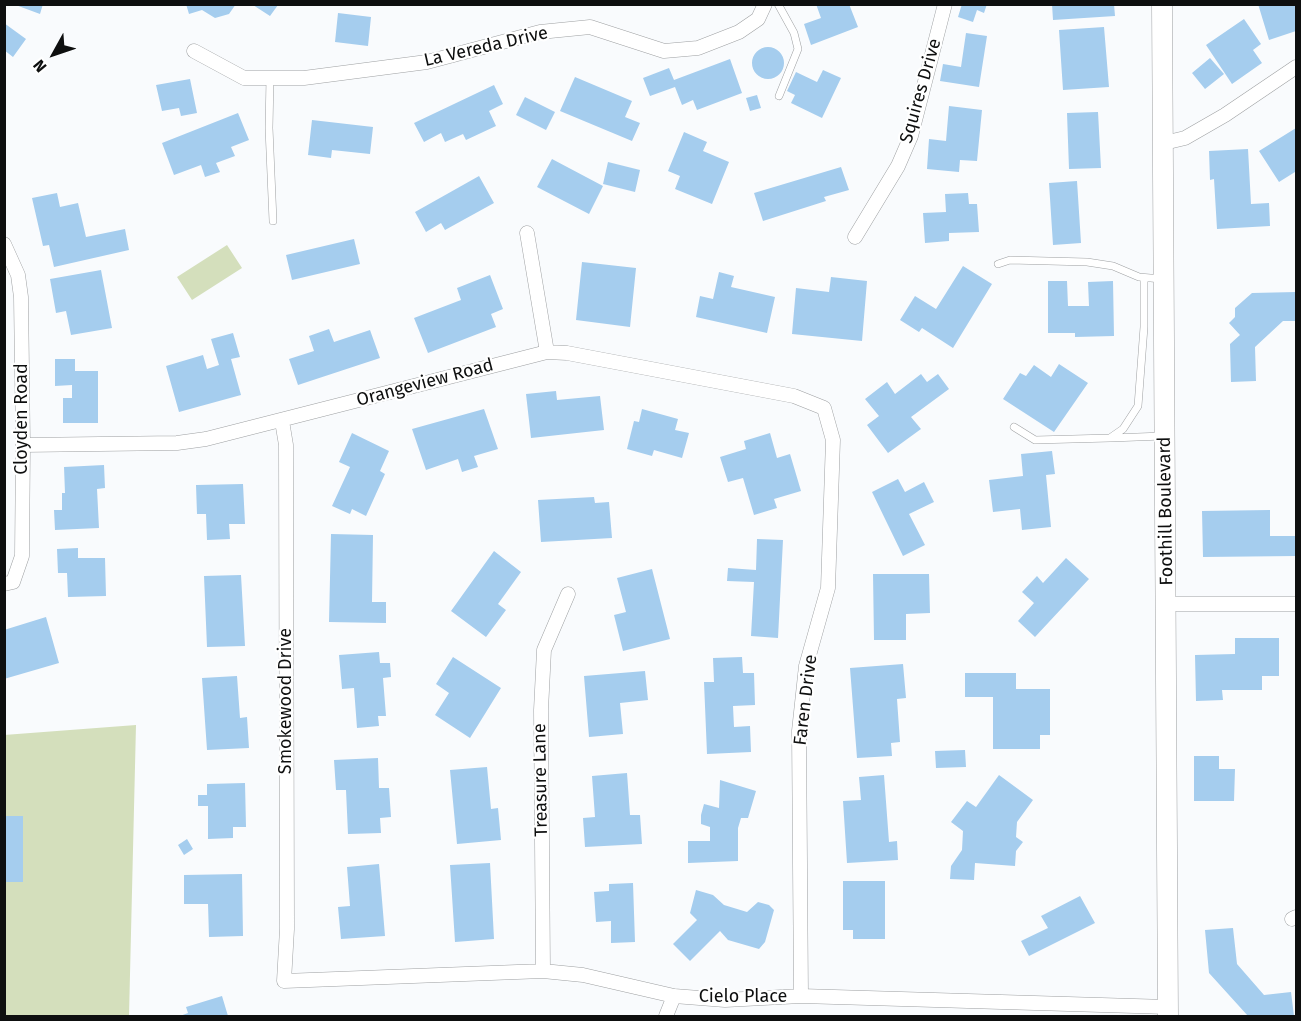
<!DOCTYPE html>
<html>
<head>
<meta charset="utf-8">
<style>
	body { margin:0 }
	#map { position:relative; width:1301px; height:1021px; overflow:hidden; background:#f9fbfd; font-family:"Fira Sans",sans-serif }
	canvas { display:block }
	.frame { position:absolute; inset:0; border:6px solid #0e0f0f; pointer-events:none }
	.north { position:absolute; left:24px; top:24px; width:60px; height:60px; -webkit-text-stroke:4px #fff; paint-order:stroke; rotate:230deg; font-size:16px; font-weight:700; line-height:24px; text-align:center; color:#0e0f0f }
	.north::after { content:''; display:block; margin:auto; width:21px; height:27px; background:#0e0f0f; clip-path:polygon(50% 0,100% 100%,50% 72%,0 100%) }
</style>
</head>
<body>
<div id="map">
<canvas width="1301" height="1021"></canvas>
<div class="frame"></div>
<div class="north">N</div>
</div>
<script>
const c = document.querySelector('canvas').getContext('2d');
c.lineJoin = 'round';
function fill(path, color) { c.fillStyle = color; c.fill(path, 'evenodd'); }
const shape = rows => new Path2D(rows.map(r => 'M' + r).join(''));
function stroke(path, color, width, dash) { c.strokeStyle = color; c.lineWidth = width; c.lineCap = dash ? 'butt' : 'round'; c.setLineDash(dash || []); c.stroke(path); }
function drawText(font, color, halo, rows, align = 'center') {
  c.font = font + ' "Fira Sans",sans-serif'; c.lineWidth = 4.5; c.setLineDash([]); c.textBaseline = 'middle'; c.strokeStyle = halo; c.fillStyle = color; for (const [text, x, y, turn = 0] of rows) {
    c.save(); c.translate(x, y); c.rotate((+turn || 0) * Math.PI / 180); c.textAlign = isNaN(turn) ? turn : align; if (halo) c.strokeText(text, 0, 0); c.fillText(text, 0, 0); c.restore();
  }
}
fill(shape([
	[227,245,242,268,192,300,177,277],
	[136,725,129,1016,5,1016,4,735]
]), '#d4dfbc');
fill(shape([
	[13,4,43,4,40,14],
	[186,4,236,4,229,14,215,18,202,10,189,14],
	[816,4,849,4,858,27,811,45,804,24,821,18],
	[962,4,987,4,984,13,977,10,973,22,958,17],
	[1052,4,1114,4,1115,16,1053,20],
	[1258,4,1296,4,1296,31,1269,40],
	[253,5,278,5,270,16],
	[338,13,371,17,368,46,335,42],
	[1244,19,1261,44,1253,50,1262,63,1232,84,1206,45],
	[4,23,26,39,13,57,4,50],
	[1104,27,1109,87,1063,90,1059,30],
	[966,33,987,36,979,87,940,81,943,64,961,67],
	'752 63a16 16 0 1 1 32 0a16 16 0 1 1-32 0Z',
	[1210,58,1224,74,1205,89,1192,73],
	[730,59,742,93,697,110,693,100,682,105,675,87,650,96,643,78,669,68,674,80],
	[823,70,841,78,822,118,791,103,795,95,787,91,796,72,817,82],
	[575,77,632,101,625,117,640,123,632,141,560,111],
	[190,79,197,113,181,116,179,108,162,111,156,85],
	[494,85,503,104,489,111,496,126,466,140,463,134,445,142,441,133,424,142,414,123],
	[757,95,761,108,750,111,746,98],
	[525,97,555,112,546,130,516,115],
	[949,106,982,110,977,161,960,160,959,172,927,169,929,139,946,141],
	[1098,112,1101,168,1069,169,1067,113],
	[238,113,249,140,231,147,235,156,216,163,220,172,205,177,201,165,174,175,162,143],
	[312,120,373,127,370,154,332,150,331,158,308,155],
	[1296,128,1296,174,1295,172,1279,182,1259,151],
	[684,132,707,142,703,151,729,162,712,204,675,189,680,176,668,171],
	[1248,149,1251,204,1269,203,1270,226,1217,229,1214,179,1210,180,1209,151],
	[552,159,603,186,589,214,537,187],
	[608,162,640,170,635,192,603,184],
	[841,167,849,190,824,197,826,201,763,221,754,193],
	[479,176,494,203,445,230,441,223,426,232,415,212],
	[1077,181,1081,243,1053,245,1049,183],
	[57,193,60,207,78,203,86,237,125,229,129,250,54,267,49,245,43,246,32,198],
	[968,193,969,204,977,204,979,232,949,233,949,241,925,243,923,213,946,212,945,194],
	[354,239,360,264,292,280,286,255],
	[582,262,636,268,630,327,576,320],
	[963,266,992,284,953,348,922,328,919,332,900,320,915,296,936,309],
	[101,270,112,328,71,335,66,311,56,313,50,279],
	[719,272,734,276,731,287,775,297,767,333,696,317,700,296,713,299],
	[490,275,503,309,491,314,496,327,428,353,414,318,461,300,457,288],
	[831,277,867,281,862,341,792,334,796,288,829,292],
	[1048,281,1067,281,1068,306,1089,306,1088,282,1113,281,1114,336,1075,337,1075,333,1048,333],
	[1296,292,1296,321,1283,321,1255,347,1256,381,1231,382,1230,344,1240,335,1229,323,1235,317,1235,308,1252,293],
	[329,329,334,342,370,330,380,358,298,385,289,359,314,351,309,336],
	[233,333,240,357,231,359,241,395,179,412,166,366,203,355,207,369,219,365,211,339],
	[55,359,75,359,75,371,98,371,98,423,63,423,63,398,72,398,72,385,55,386],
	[1059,364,1088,383,1054,432,1003,399,1020,373,1026,376,1034,365,1051,377],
	[921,374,927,382,938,374,949,389,911,417,921,429,888,453,867,425,879,416,865,399,887,382,895,394],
	[556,391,557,400,600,396,604,430,531,438,526,394],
	[484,409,498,449,474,456,478,467,462,472,458,459,426,470,412,429],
	[642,409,678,419,675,430,689,433,682,458,654,450,652,456,627,449,634,421,639,422],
	[352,433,389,451,380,471,385,474,366,516,352,509,350,514,332,506,350,467,339,462],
	[770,433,777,458,790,454,801,491,774,499,777,508,754,515,743,478,728,482,720,457,746,449,744,441],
	[1052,451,1055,474,1046,475,1051,527,1022,530,1020,509,993,512,989,480,1023,476,1021,454],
	[104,465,105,488,97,489,99,528,55,530,54,510,62,510,62,493,65,493,64,467],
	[898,479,905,492,924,482,934,502,909,514,925,545,903,556,872,492],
	[243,484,245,524,229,524,230,539,207,540,206,514,197,514,196,485],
	[594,497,595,503,609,502,612,538,541,542,538,500],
	[1270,510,1270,536,1296,536,1296,556,1203,557,1202,511],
	[331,534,373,535,372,602,386,602,386,623,329,622],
	[757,539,783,540,778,638,751,636,754,582,727,581,728,568,756,570],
	[78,548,78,558,105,558,106,596,68,597,67,573,58,573,57,549],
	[494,551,521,572,498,604,506,610,486,637,451,611],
	[1066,558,1089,579,1035,637,1018,621,1034,603,1022,592,1037,576,1043,583],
	[652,569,670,639,623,651,614,615,626,612,617,578],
	[873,574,929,574,930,613,906,614,906,640,874,640],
	[241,575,245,646,207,647,204,576],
	[46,617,59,663,4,679,4,630],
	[1235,638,1279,638,1279,676,1262,676,1262,690,1222,690,1223,700,1196,701,1195,655,1235,654],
	[379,652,380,663,390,663,391,677,383,678,386,716,378,716,379,726,357,728,354,688,342,689,339,655],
	[453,657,501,688,470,738,435,715,449,693,436,684],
	[742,657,743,673,754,673,755,705,733,706,734,727,750,726,751,752,707,754,704,682,714,682,713,658],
	[903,664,906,698,897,699,900,742,891,743,892,756,857,758,850,668],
	[645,671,648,700,620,703,623,734,589,737,584,676],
	[965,673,1016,673,1016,689,1050,689,1050,735,1040,735,1040,749,993,749,993,697,965,697],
	[237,676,240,718,247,717,249,748,207,750,202,678],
	[965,750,966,767,936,768,935,751],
	[1194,756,1219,756,1219,769,1235,769,1234,801,1194,801],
	[378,758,379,788,389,788,391,817,380,818,381,833,348,834,346,790,336,790,334,760],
	[487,767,491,809,498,808,501,840,457,844,450,770],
	[627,773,630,815,640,815,642,844,585,847,583,818,595,817,592,776],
	[884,775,889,842,897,841,898,860,847,863,843,801,861,800,859,777],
	[999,775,1033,800,1017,822,1016,837,1023,842,1016,851,1015,866,975,863,974,880,950,879,951,866,962,850,963,831,951,822,967,801,976,807],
	[720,780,756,791,748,818,741,818,738,828,738,861,688,863,688,841,710,841,710,827,701,824,701,815,704,804,719,808],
	[245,783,246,827,233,827,233,838,208,839,208,806,198,806,198,795,207,795,207,784],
	[4,816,23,816,23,882,4,882],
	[187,839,193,849,184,855,178,845],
	[490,863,494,939,455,942,450,865],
	[379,864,385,936,341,939,338,907,350,906,347,867],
	[242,874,243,936,209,937,208,904,184,904,184,875],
	[843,881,885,881,885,939,853,939,853,930,843,930],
	[633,883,635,942,611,943,611,921,596,922,594,892,609,891,609,884],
	[696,890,713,895,724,905,747,912,758,902,769,905,774,910,765,942,759,949,728,940,720,931,690,961,673,944,697,920,690,913],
	[1080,896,1095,923,1029,956,1021,941,1048,928,1041,916],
	[1233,928,1237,964,1264,995,1291,992,1294,1016,1248,1016,1209,973,1205,930],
	[222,996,228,1016,180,1016,188,1013,186,1007]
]), '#a5cdee');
const lane = shape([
	[778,4,794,33,798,49,779,96],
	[270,78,269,128,273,221],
	[998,264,1010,260,1087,262,1113,266,1139,277,1162,279],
	[1014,427,1035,440,1110,438,1123,429,1138,406,1144,327,1144,278],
	[1111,438,1163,436]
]);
const street = shape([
	[194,51,244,78,304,78,427,62,540,32,590,27,664,51,698,48,739,32,758,19,765,4],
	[1164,143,1185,138,1225,115,1296,67],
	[527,233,547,352],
	[855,237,898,166,911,136,945,4],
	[4,244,18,275,21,297,23,445,22,556,13,582,4,584],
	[282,421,286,445,287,929,284,981,543,971,583,975,674,996,725,1000,801,996,1168,1007],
	[23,445,177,443,206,439,547,352,567,353,794,396,824,408,833,440,828,588,806,666,799,731,801,996],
	[1167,604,1296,604],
	[1292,919,1296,917],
	[543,971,541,710,544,650,568,594],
	[666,1016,674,996]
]);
const secondary = shape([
	[1162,4,1168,1016]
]);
stroke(lane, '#9ea0a2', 8);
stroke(street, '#9ea0a2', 15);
stroke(secondary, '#9ea0a2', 21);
stroke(lane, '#fff', 7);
stroke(street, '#fff', 14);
stroke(secondary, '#fff', 20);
drawText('18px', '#0e0f0f', '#fff', [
	["La Vereda Drive",486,47,-13],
	["Squires Drive",921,91,-74],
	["Orangeview Road",425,383,-15],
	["Cloyden Road",22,419,-90],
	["Foothill Boulevard",1166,511,-91],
	["Faren Drive",806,700,-83],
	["Smokewood Drive",286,701,-90],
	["Treasure Lane",541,780,-91],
	["Cielo Place",743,997]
]);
</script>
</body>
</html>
